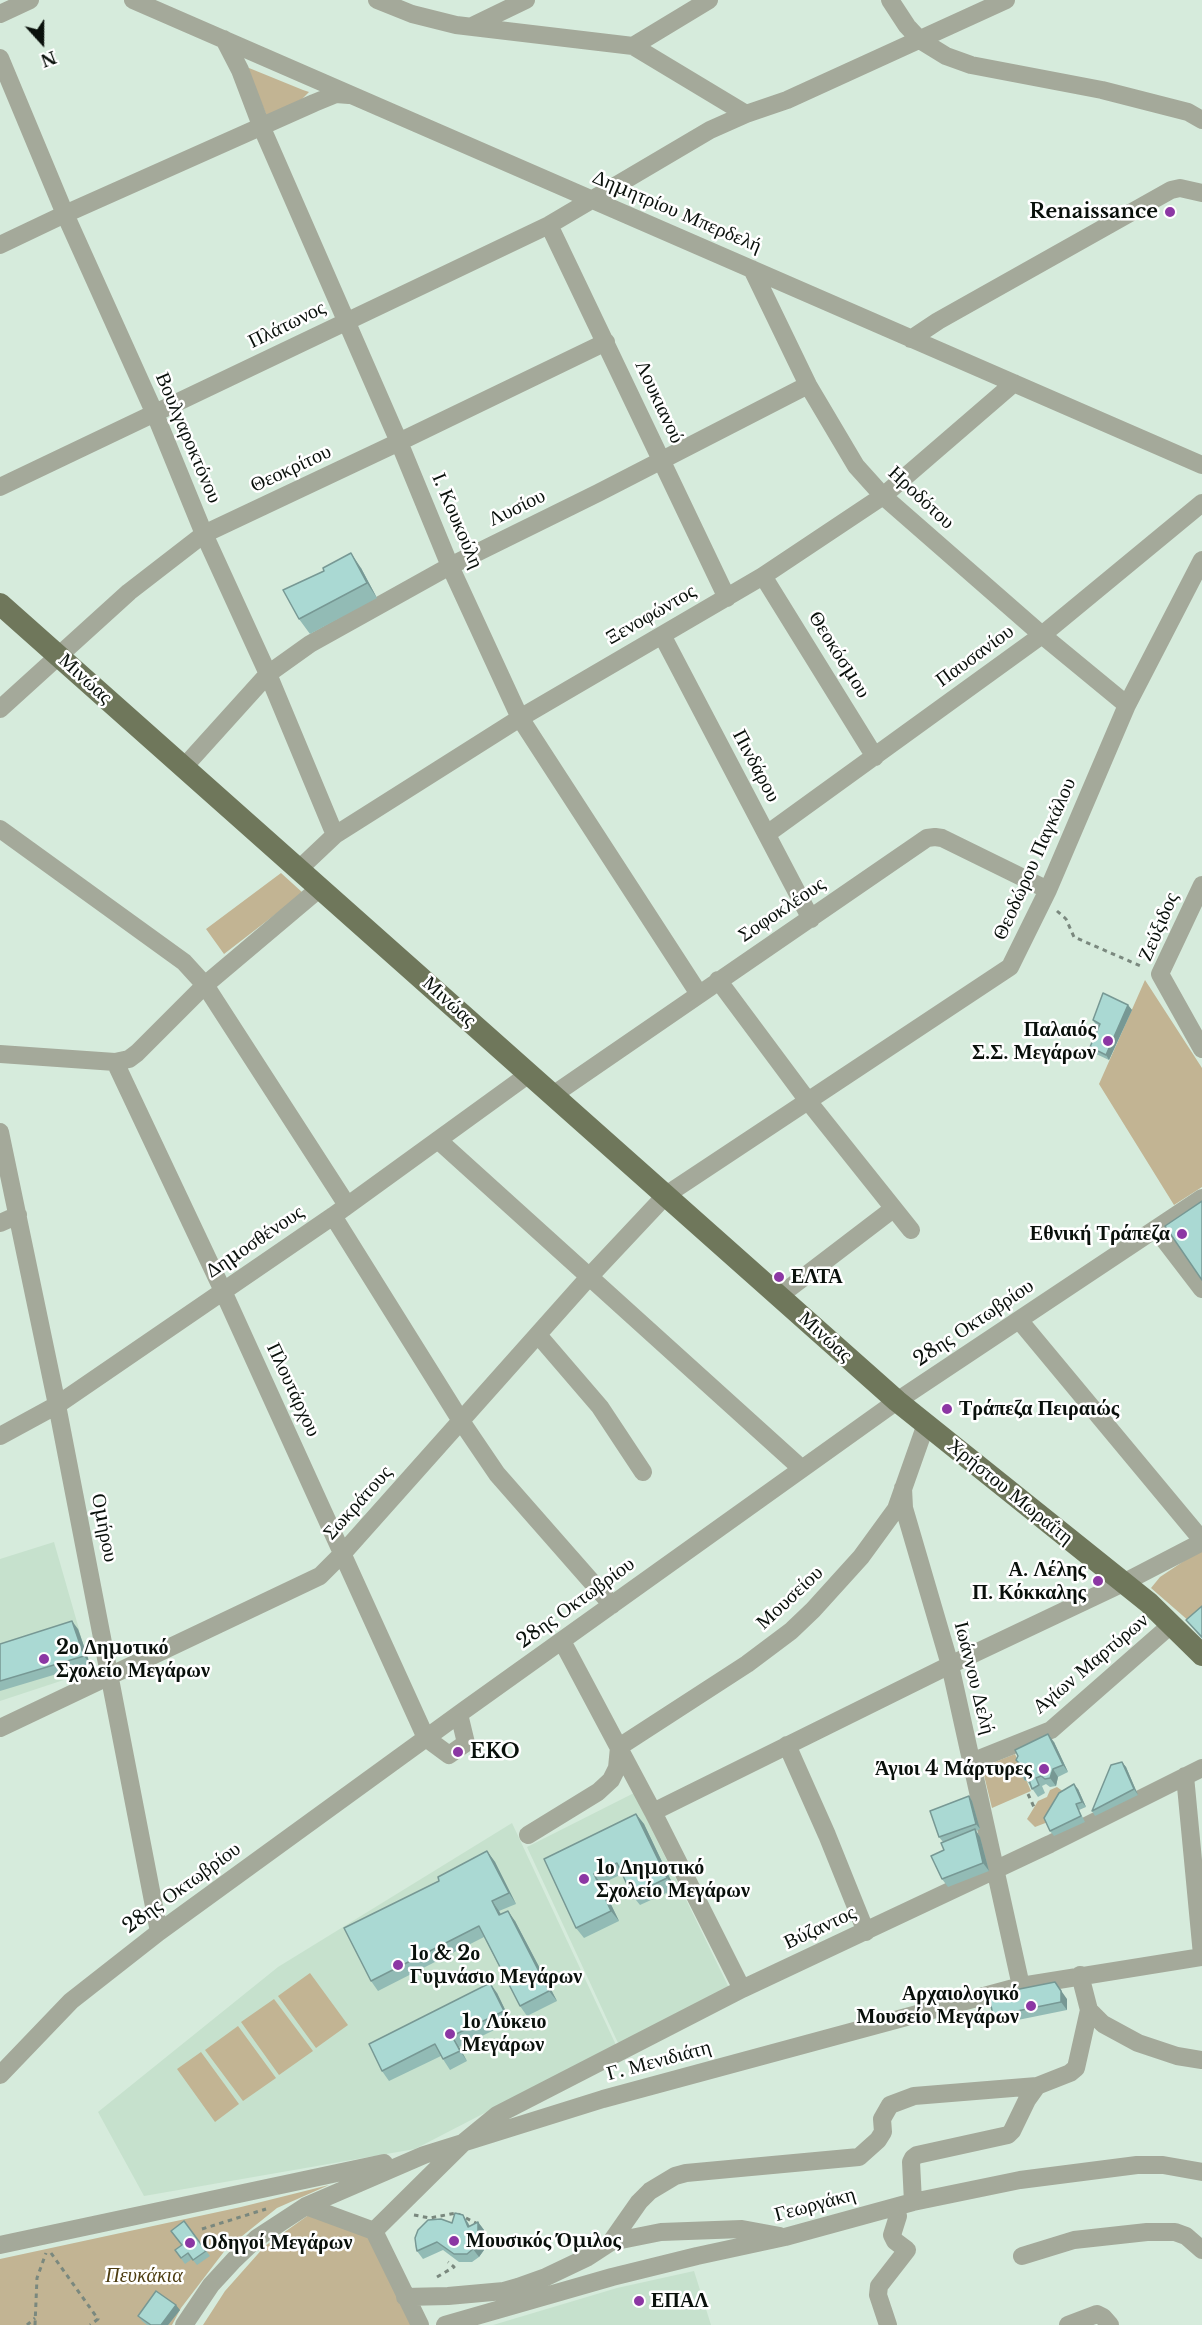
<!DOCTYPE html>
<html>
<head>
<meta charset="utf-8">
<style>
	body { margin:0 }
	#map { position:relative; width:1202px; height:2325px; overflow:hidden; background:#d6ebdc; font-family:"Libre Baskerville",serif }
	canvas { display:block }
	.north { position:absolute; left:12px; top:12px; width:60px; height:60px; -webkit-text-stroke:4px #fff; paint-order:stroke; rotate:159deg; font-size:16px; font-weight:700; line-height:24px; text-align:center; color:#09100b }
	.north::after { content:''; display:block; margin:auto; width:21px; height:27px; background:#09100b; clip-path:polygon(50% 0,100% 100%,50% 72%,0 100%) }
</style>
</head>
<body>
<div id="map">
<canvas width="1202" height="2325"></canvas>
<div class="north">N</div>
</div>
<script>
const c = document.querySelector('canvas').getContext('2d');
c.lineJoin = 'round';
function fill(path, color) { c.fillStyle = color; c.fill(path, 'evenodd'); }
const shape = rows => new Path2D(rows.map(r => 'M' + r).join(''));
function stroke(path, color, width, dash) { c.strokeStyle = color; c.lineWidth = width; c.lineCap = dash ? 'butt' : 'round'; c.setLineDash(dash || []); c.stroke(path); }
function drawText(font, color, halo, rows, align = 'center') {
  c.font = font + ' "Libre Baskerville",serif'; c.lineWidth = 5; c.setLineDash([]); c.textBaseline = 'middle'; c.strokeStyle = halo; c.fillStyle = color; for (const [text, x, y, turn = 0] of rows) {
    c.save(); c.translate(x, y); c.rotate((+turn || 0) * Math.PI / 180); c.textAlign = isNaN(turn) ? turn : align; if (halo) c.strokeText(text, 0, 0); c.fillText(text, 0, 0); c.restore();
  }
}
fill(shape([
	[54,1542,91,1671,0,1701,0,1559],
	[634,1793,731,1992,618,2043,527,1847],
	[512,1823,616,2045,415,2149,144,2196,98,2112,278,1967],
	[694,2271,711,2325,493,2325,617,2288]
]), '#c6e1cd');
fill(shape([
	[249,68,303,90,309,92,302,99,267,116,248,72],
	[281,873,303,893,224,954,206,929],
	[1145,980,1202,1068,1202,1187,1174,1205,1099,1084],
	[1202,1549,1202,1611,1190,1622,1151,1588,1160,1577],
	[1015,1754,1031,1791,992,1808,982,1767],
	[1057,1787,1064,1792,1048,1822,1035,1827,1027,1819,1038,1801,1047,1797,1050,1790],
	[310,1973,348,2025,316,2048,278,1996],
	[274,1999,313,2051,279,2075,241,2022],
	[238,2026,276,2078,243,2101,205,2050],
	[201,2052,239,2104,215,2122,177,2069],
	[329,2185,277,2208,226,2249,181,2308,172,2325,0,2325,0,2259,241,2207],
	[310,2214,368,2235,413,2325,203,2325,225,2291,265,2246]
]), '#c2b493');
stroke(shape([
	[1057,911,1066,919,1074,937,1143,967],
	[1028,1794,1034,1807],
	[414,2215,430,2218,456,2213,476,2223],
	[202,2229,266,2209],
	[51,2253,98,2319,90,2325],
	[437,2277,454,2267,448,2262],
	[27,2325,35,2318],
	[35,2325,37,2278,46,2253]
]), '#7a887e', 3, [4.5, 4.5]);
stroke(shape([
	[133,0,1202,465],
	[377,0,412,14,456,25,633,46,746,114,787,100,1006,0],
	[890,0,907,26,920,40,946,56,971,65,1102,90,1188,112,1202,120],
	[0,14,30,0],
	[472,26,526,0],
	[224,39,240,70,262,128,399,442,450,566,520,718,699,994],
	[633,46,709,0],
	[0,58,65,214,155,414,204,534,268,674,335,835],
	[549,225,727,598],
	[0,245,65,214,314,103,336,94,349,95],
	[752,269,808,385,856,466,883,496,1042,635,1127,705],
	[911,339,938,321,1171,190,1180,188,1202,193],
	[0,487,549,225,710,130,746,114],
	[763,576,875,757],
	[662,635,811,919],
	[0,709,129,592,204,534,399,442,606,342],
	[184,767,268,674,310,644,450,566,598,493,808,385],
	[0,829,184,962,205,985,347,1205],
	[767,834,1042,635,1202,503],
	[299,869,335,835,520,718,763,576,883,496,1014,383],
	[1202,885,1160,974,1202,1049],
	[718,980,808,1101,911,1230],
	[0,1054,115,1062,129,1059,137,1053,205,985,320,888],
	[115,1062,223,1291,426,1738,449,1755,466,1743,459,1714],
	[553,1095,927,838,935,837,942,838,1048,890],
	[0,1132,57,1405,159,1932],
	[438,1140,802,1469],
	[333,1216,461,1421,497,1474,612,1605],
	[0,1223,18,1215],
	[1156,1229,1202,1289],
	[779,1296,893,1209],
	[1019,1320,1202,1540],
	[539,1336,600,1407,643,1472],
	[0,1436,57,1405,333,1216,529,1074],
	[903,1488,904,1508,950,1665,1021,1986],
	[562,1641,653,1812,742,1989],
	[0,1728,320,1576,343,1553,589,1277,666,1195,1010,967,1048,890,1127,705,1202,560],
	[787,1745,827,1835,866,1932],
	[619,1747,747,1664,791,1631,813,1610,861,1557,896,1509,926,1424],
	[971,1762,1051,1730,1172,1624],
	[1185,1776,1202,1955],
	[653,1812,950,1665,1123,1583,1202,1542],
	[528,1835,598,1792,611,1780,617,1768,619,1747],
	[1080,1975,1089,2010,1103,2024,1138,2043,1177,2056,1202,2060],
	[0,2075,71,2001,159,1932,466,1709,897,1401,1202,1198],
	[913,2202,911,2162,913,2158,917,2155,1008,2135,1012,2131,1027,2100,1037,2086,1070,2073,1076,2068,1089,2010],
	[306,2206,374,2231,420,2325],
	[374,2231,464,2142,497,2115,742,1989,1050,1844,1202,1768],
	[611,2242,639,2202,650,2191,675,2176,686,2173,859,2157,878,2140,883,2132,882,2119,890,2105,914,2096,1037,2086],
	[0,2245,384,2163],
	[1022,2256,1074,2240,1147,2232,1175,2232,1186,2236,1202,2250],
	[405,2297,448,2296,504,2291,518,2287,546,2277,588,2257,611,2242,661,2232,742,2229,780,2236],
	[184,2325,211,2285,234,2260,257,2238,306,2206,424,2155,603,2099,1021,1986,1202,1957],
	[445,2325,612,2277,697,2256,785,2237,913,2202,1020,2180,1137,2165,1163,2165,1202,2172],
	[888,2325,878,2295,879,2286,907,2250,895,2241,892,2235,898,2216,895,2207],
	[1068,2325,1097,2314,1103,2317,1110,2325]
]), '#a4a99a', 18);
stroke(shape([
	[0,604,897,1401,1149,1603,1202,1655]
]), '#6f775b', 22);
fill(shape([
	[361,568,377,598,310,634,299,619],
	[1128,1005,1132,1010,1109,1060,1094,1053,1090,1047,1099,1026,1096,1025,1093,1020],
	[1202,1606,1202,1639,1186,1620],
	[78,1629,90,1664,0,1691,0,1644],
	[1054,1742,1068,1772,1058,1777,1056,1786,1050,1787,1046,1784,1042,1786,1045,1793,1038,1797,1027,1781,1025,1781,1018,1770,1021,1766,1016,1760],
	[1122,1762,1126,1767,1138,1795,1095,1816,1092,1811],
	[1078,1789,1086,1807,1079,1810,1085,1822,1054,1836,1050,1831],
	[969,1796,972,1801,980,1829,976,1831,980,1837,989,1871,948,1887,942,1879,944,1850,952,1839,943,1842,939,1837],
	[636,1814,644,1824,675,1889,640,1905,632,1895,622,1874,601,1884,619,1921,584,1938,576,1928,544,1859],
	[487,1851,495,1862,516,1904,499,1911,501,1914,515,1921,557,2001,527,2016,520,2006,484,1937,378,1991,371,1981,439,1881],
	[497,1993,511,2022,459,2047,467,2061,450,2070,441,2056,389,2081,382,2071],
	[1067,1999,1067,2010,998,2024,993,2016],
	[463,2215,470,2226,478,2222,484,2230,484,2250,479,2257,472,2262,459,2262,443,2250,423,2259,417,2251],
	[184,2221,210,2256,197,2265,192,2259,185,2264,175,2250,181,2245],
	[180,2310,168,2325,147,2325,142,2321,138,2316]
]), '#92bbb5');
fill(shape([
	[351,553,361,568,377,598,367,583],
	[1128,1005,1132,1010,1109,1060,1106,1055],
	[72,1621,78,1629,90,1664,84,1656],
	[1048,1734,1054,1742,1068,1772,1063,1765],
	[1122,1762,1126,1767,1138,1795,1134,1789],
	[1053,1769,1058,1777,1056,1786,1050,1778],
	[1074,1784,1078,1789,1086,1807,1082,1802],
	[969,1796,972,1801,980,1829,976,1824],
	[636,1814,644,1824,675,1889,667,1878],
	[975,1829,980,1837,989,1871,983,1863],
	[487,1851,495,1862,516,1904,509,1893],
	[594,1874,601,1884,619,1921,611,1911],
	[492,1901,499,1911,506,1926,499,1915],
	[508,1911,515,1921,557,2001,549,1991],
	[1055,1982,1067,1999,1067,2010,1061,2002],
	[490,1983,497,1993,511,2022,504,2011],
	[452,2036,459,2047,467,2061,460,2051],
	[463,2215,468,2223,473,2235,468,2227],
	[478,2222,484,2230,484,2250,479,2257,473,2249],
	[176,2305,180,2310,168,2325,161,2325]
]), '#779894');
const building = shape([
	[351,553,367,583,299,619,283,590,324,571,323,568,351,553],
	[1103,993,1128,1005,1106,1055,1090,1047,1100,1024,1093,1020,1103,993],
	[1202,1201,1202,1280,1165,1226,1202,1201],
	[1202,1606,1202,1637,1186,1620,1202,1606],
	[72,1621,84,1656,0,1681,0,1644,72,1621],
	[1048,1734,1063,1765,1053,1769,1050,1778,1045,1779,1041,1776,1036,1778,1039,1785,1032,1789,1029,1780,1025,1779,1025,1772,1020,1773,1018,1770,1021,1765,1016,1760,1018,1756,1015,1750,1048,1734],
	[1122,1762,1134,1789,1092,1811,1111,1765,1122,1762],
	[1074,1784,1082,1802,1076,1804,1081,1816,1050,1831,1044,1818,1059,1793,1074,1784],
	[969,1796,976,1824,939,1837,930,1811,969,1796],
	[636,1814,667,1878,632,1895,617,1863,594,1874,611,1911,576,1928,544,1859,636,1814],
	[975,1829,983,1863,942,1879,931,1856,944,1850,941,1843,975,1829],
	[487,1851,509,1893,492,1901,499,1915,508,1911,549,1991,520,2006,479,1926,371,1981,344,1928,439,1881,438,1877,487,1851],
	[1055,1982,1061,1991,1061,2002,993,2016,989,1995,1055,1982],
	[490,1983,504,2011,452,2036,460,2051,443,2059,435,2044,382,2071,369,2044,490,1983],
	[455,2213,463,2215,468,2227,478,2222,478,2242,473,2249,467,2254,454,2254,437,2242,417,2251,416,2246,415,2238,418,2230,428,2220,441,2219,452,2223,455,2213],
	[184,2221,206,2251,193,2260,188,2253,181,2258,175,2250,182,2245,171,2231,184,2221],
	[156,2291,176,2305,161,2325,151,2325,138,2316,156,2291]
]);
fill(building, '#aad9d3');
stroke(building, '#779894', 1.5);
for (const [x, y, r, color] of [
	[1170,212,6,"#8c37a4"],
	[1108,1041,6,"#8c37a4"],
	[1182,1234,6,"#8c37a4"],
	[779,1277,6,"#8c37a4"],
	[947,1409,6,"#8c37a4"],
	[1098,1581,6,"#8c37a4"],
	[44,1659,6,"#8c37a4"],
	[458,1752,6,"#8c37a4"],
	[1044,1769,6,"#8c37a4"],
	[584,1879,6,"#8c37a4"],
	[398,1965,6,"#8c37a4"],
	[1031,2006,6,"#8c37a4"],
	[450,2034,6,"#8c37a4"],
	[454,2241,6,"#8c37a4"],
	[190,2243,6,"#8c37a4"],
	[639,2301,6,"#8c37a4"]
]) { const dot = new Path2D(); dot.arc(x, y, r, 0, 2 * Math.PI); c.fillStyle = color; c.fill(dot); stroke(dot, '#fff', 2); }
drawText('20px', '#09100b', '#fff', [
	["Δημητρίου Μπερδελή",677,212,23],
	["Πλάτωνος",287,325,-26],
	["Λουκιανού",659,402,65],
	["Βουλγαροκτόνου",188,438,67],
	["Θεοκρίτου",291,469,-25],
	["Ηροδότου",921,498,43],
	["Λυσίου",517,508,-26],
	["Ι. Κουκούλη",457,521,67],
	["Ξενοφώντος",651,615,-30],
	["Θεοκόσμου",839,655,58],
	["Παυσανίου",975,656,-36],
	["Μινώας",85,679,42],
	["Πινδάρου",756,766,62],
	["Θεοδώρου Παγκάλου",1035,859,-66],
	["Σοφοκλέους",782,910,-34],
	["Ζεύξιδος",1159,927,-67],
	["Μινώας",449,1002,42],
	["Δημοσθένους",255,1242,-34],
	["28ης Οκτωβρίου",974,1323,-34],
	["Μινώας",825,1337,42],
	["Πλουτάρχου",293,1390,65],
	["Χρήστου Μωραΐτη",1010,1492,39],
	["Σωκράτους",358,1503,-48],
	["Ομήρου",104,1528,79],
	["Μουσείου",790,1598,-43],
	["28ης Οκτωβρίου",576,1603,-36],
	["Αγίων Μαρτύρων",1091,1664,-40],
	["Ιωάννου Δελή",974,1678,76],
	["28ης Οκτωβρίου",182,1888,-36],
	["Βύζαντος",820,1928,-25],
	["Γ. Μενιδιάτη",659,2061,-15],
	["Γεωργάκη",815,2205,-15]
]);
drawText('bold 20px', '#09100b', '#fff', [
	["Renaissance",1158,212,"right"],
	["Παλαιός",1096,1030,"right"],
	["Σ.Σ. Μεγάρων",1096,1053,"right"],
	["Εθνική Τράπεζα",1170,1234,"right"],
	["ΕΛΤΑ",791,1277],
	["Τράπεζα Πειραιώς",959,1409],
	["Α. Λέλης",1086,1570,"right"],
	["Π. Κόκκαλης",1086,1593,"right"],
	["2ο Δημοτικό",56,1648],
	["Σχολείο Μεγάρων",56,1671],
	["EKO",470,1752],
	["Άγιοι 4 Μάρτυρες",1032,1769,"right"],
	["1ο Δημοτικό",596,1868],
	["Σχολείο Μεγάρων",596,1891],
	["1ο & 2ο",410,1954],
	["Γυμνάσιο Μεγάρων",410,1977],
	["Αρχαιολογικό",1019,1994,"right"],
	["Μουσείο Μεγάρων",1019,2017,"right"],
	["1ο Λύκειο",462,2022],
	["Μεγάρων",462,2045],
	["Μουσικός Όμιλος",466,2241],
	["Οδηγοί Μεγάρων",202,2243],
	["ΕΠΑΛ",651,2301]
], 'left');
drawText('italic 20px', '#4d3d11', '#fff', [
	["Πευκάκια",144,2276]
]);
</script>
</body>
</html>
